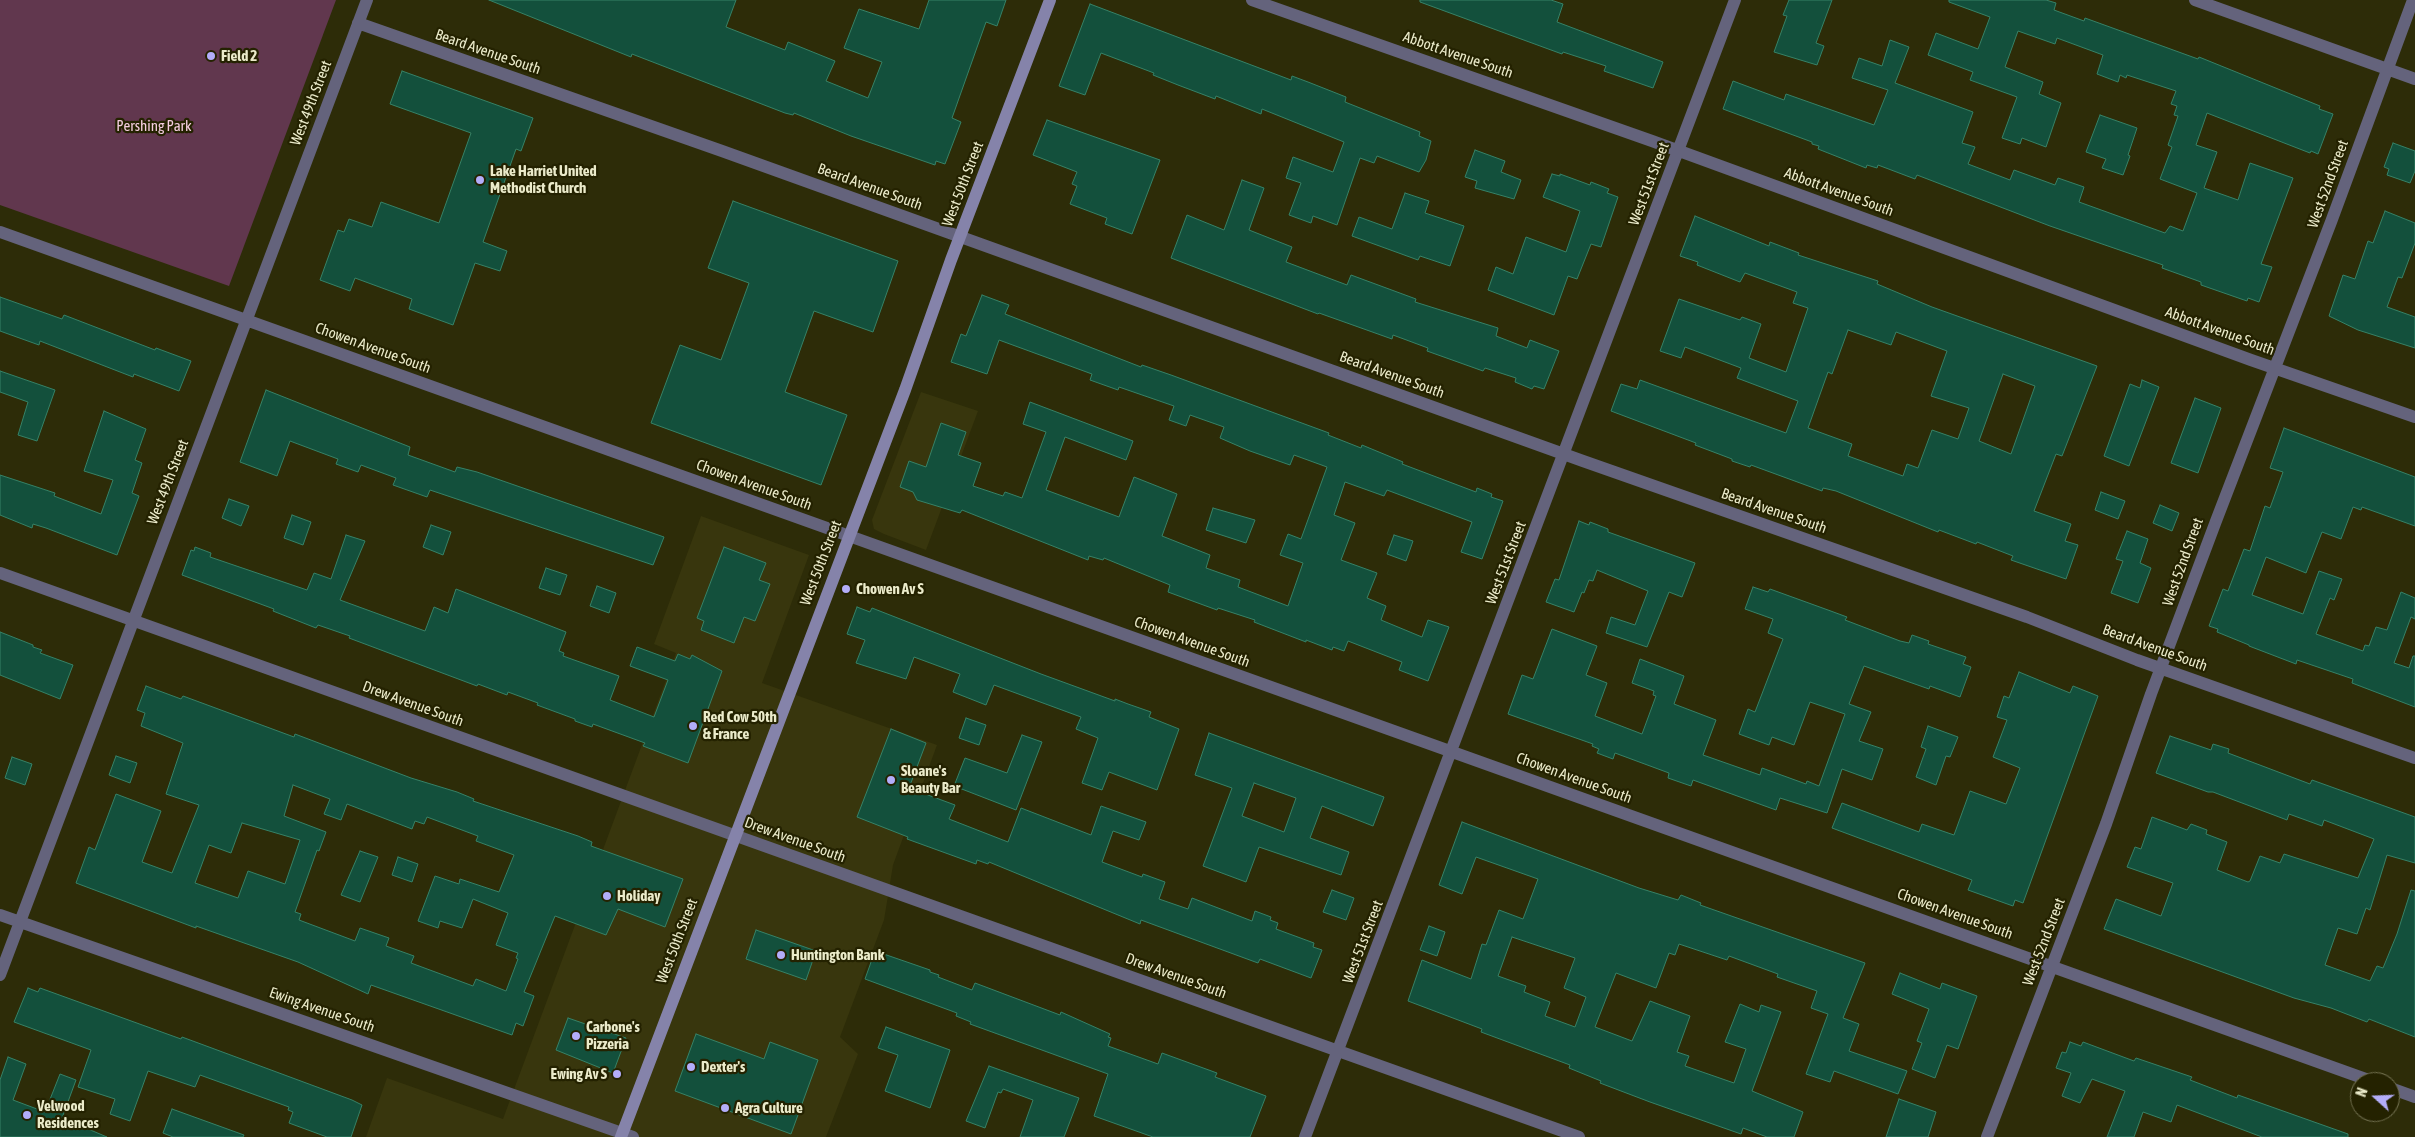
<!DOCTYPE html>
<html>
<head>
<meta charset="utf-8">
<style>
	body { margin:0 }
	#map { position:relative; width:2415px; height:1137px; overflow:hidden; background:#2d2c08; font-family:"Asap Condensed",sans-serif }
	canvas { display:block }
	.north { position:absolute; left:2350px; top:1072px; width:50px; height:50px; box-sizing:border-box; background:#242200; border:1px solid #747251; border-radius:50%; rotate:290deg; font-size:14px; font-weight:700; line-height:20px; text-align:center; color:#ebebca }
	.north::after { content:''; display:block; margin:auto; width:18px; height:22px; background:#b3adf9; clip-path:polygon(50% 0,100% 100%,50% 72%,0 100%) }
</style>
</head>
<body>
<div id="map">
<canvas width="2415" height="1137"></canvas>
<div class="north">N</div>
</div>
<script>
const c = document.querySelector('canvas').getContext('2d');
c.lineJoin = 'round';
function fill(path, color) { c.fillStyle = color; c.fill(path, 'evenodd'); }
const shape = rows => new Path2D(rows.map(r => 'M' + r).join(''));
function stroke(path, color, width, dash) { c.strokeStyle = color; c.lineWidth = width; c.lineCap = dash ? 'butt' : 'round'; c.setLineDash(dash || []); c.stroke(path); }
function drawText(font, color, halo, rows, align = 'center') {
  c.font = font + ' "Asap Condensed",sans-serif'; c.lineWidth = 4.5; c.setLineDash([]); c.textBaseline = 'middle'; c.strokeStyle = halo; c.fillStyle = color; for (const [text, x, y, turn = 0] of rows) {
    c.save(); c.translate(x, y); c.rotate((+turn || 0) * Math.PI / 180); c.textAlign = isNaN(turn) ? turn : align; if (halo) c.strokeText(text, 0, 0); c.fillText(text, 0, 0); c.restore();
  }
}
fill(shape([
	[921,392,978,411,926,550,884,534,874,529,872,520],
	[701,516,809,555,762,683,937,745,893,865,884,920,840,1037,858,1054,826,1137,366,1137,387,1078,503,1119,676,653,654,644]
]), '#38360d');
fill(shape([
	[0,0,336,0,229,286,0,205]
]), '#61374e');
const building = shape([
	[489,0,736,0,726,27,785,50,788,42,835,61,826,81,868,98,882,62,844,48,859,9,919,29,929,0,1006,0,997,26,986,22,952,118,961,122,945,164,936,161,935,165,851,136,794,113,793,115,785,113,632,54,631,57,489,0],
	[1420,0,1551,0,1563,4,1557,22,1663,62,1653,88,1604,71,1606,66,1563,52,1562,54,1420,2,1420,0],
	[1789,0,1832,0,1816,43,1824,46,1817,65,1774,52,1787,16,1783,15,1789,0],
	[1949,0,2046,0,2056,3,2054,10,2084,21,2085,18,2198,59,2199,57,2320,106,2319,109,2333,114,2318,154,2311,151,2310,153,2207,113,2196,145,2217,152,2204,188,2238,200,2250,163,2293,178,2261,264,2272,267,2259,302,2248,298,2247,301,2201,285,2201,282,2162,268,2163,265,2050,226,1917,175,1915,179,1878,165,1877,168,1867,165,1866,168,1818,149,1819,146,1812,144,1812,142,1723,109,1733,81,1784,100,1786,94,1874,125,1888,90,1852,78,1859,58,1882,66,1890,40,1909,47,1895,83,1973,112,1962,143,1975,147,1968,164,2010,180,2014,170,2055,185,2058,178,2084,187,2079,202,2165,233,2170,226,2183,231,2197,193,2160,179,2172,147,2168,145,2178,116,2174,115,2177,106,2171,104,2176,91,2127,75,2126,78,2120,75,2118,82,2097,74,2103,55,2057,38,2055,44,2018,31,2005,67,2043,82,2039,94,2061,103,2046,147,2022,138,2020,144,2002,138,2017,97,1970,80,1973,72,1928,55,1936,33,1978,49,1990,17,1949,2,1949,0],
	[1090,4,1291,80,1292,76,1308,82,1346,97,1345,102,1420,132,1419,136,1431,141,1426,160,1419,172,1377,156,1374,163,1360,158,1337,225,1313,216,1311,223,1289,215,1301,183,1286,178,1293,157,1333,172,1344,142,1262,109,1261,114,1216,96,1215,99,1178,85,1153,75,1154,73,1101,53,1085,95,1059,86,1090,4],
	[402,71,533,118,521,151,516,149,483,242,507,251,500,271,475,263,453,325,409,309,412,299,355,278,350,291,320,280,338,230,344,232,349,219,372,227,381,202,439,223,471,133,390,104,402,71],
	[2100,115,2137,128,2128,155,2130,156,2123,175,2102,168,2106,159,2086,152,2100,115],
	[1047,120,1160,160,1132,234,1105,224,1107,218,1070,204,1077,186,1072,184,1077,172,1033,155,1047,120],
	[2393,143,2415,151,2415,171,2410,183,2387,175,2389,169,2384,167,2393,143],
	[1475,150,1505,161,1501,172,1521,180,1514,199,1475,188,1477,181,1465,177,1475,150],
	[1552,174,1560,176,1560,174,1590,185,1591,182,1609,189,1607,193,1618,197,1601,247,1591,244,1577,279,1568,276,1554,315,1488,290,1496,267,1513,274,1526,237,1566,252,1580,211,1543,197,1552,174],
	[1242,180,1264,188,1249,230,1292,247,1286,262,1347,285,1351,275,1416,299,1415,302,1498,328,1496,336,1527,348,1530,340,1559,351,1544,389,1534,386,1532,389,1515,382,1516,378,1485,368,1483,371,1427,351,1428,348,1393,335,1392,339,1319,313,1318,314,1171,258,1187,215,1224,230,1242,180],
	[1405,193,1429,201,1425,213,1464,226,1450,266,1420,256,1418,260,1352,236,1359,217,1392,229,1405,193],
	[733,201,898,261,873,332,814,311,785,392,847,415,821,485,651,423,680,345,721,360,749,283,708,268,733,201],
	[2385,211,2415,223,2415,243,2402,278,2398,277,2387,307,2415,317,2415,348,2358,330,2329,316,2343,275,2355,279,2368,241,2373,243,2385,211],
	[1695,216,1769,246,1770,242,1799,253,1798,255,1878,281,1877,284,1932,307,2097,366,2062,456,2056,454,2034,511,2071,524,2065,541,2078,545,2066,579,2011,560,2013,556,1977,542,1976,544,1939,530,1938,532,1836,491,1823,488,1822,491,1751,465,1750,467,1732,461,1732,459,1695,445,1696,443,1611,411,1621,384,1637,389,1640,380,1786,433,1798,401,1737,378,1741,368,1685,347,1681,358,1660,351,1679,299,1740,320,1742,317,1761,324,1749,358,1786,372,1808,308,1793,303,1797,292,1745,273,1740,282,1697,265,1698,262,1680,256,1695,216],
	[1848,330,1891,345,1896,332,1947,351,1931,396,1969,408,1958,439,1932,430,1918,468,1907,464,1903,476,1848,456,1852,444,1808,428,1828,372,1832,374,1848,330],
	[2003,374,2035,386,2011,454,1979,441,2003,374],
	[982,295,1009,305,1005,314,1141,367,1142,365,1171,375,1329,433,1328,435,1361,448,1362,445,1403,462,1402,464,1468,489,1476,492,1477,488,1492,494,1491,497,1503,501,1482,559,1461,552,1472,522,1387,490,1384,496,1345,482,1334,515,1355,523,1341,560,1377,573,1367,598,1386,606,1381,620,1422,637,1428,620,1449,627,1428,681,1399,670,1402,662,1348,641,1344,651,1333,647,1332,650,1306,640,1306,642,1254,622,1255,620,1218,608,1217,610,1168,592,1170,585,1104,558,1103,560,1089,556,1088,560,962,510,960,513,917,500,913,492,900,487,909,461,926,467,941,423,966,432,958,455,981,463,973,486,1003,496,1005,492,1022,498,1046,432,1023,424,1030,402,1133,441,1126,460,1065,437,1046,490,1119,517,1134,477,1177,494,1162,536,1210,555,1206,568,1240,580,1238,587,1288,606,1303,563,1280,555,1288,534,1301,539,1327,467,1294,455,1290,465,1250,451,1220,438,1224,427,1190,415,1186,426,1169,420,1174,406,1119,387,1118,390,1090,380,1092,374,999,340,987,374,951,362,961,334,966,336,982,295],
	[0,297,62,319,64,315,155,350,156,348,191,361,179,391,134,374,133,377,40,341,39,345,0,331,0,297],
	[0,371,55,390,37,441,18,435,28,402,0,392,0,371],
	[2142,380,2159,387,2129,466,2104,456,2130,384,2140,388,2142,380],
	[266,390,410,447,408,455,455,472,457,467,477,472,664,537,653,565,430,490,427,497,393,485,396,478,361,465,358,472,336,464,338,459,290,441,277,476,240,462,266,390],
	[2195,398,2221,408,2198,473,2171,463,2195,398],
	[104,411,146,429,135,460,142,463,132,493,139,496,117,555,46,528,33,524,32,528,0,515,0,475,55,493,54,496,101,514,113,480,84,471,104,411],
	[2284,428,2415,477,2415,526,2362,507,2361,510,2353,507,2341,539,2322,532,2306,573,2266,557,2252,595,2303,614,2319,571,2342,579,2334,600,2330,598,2316,634,2363,651,2365,645,2369,646,2376,627,2387,630,2401,592,2415,598,2415,619,2411,617,2394,663,2409,668,2413,656,2415,656,2415,707,2352,683,2353,679,2297,660,2296,664,2249,646,2249,645,2217,632,2218,629,2209,626,2223,589,2228,591,2244,549,2250,551,2265,506,2270,508,2283,472,2270,468,2284,428],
	[2101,492,2125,501,2118,519,2095,510,2101,492],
	[229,499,249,506,241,526,222,518,229,499],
	[2160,505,2179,513,2172,531,2153,523,2160,505],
	[1213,508,1255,520,1246,543,1206,530,1213,508],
	[292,515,311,522,303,545,284,538,292,515],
	[1579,521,1589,525,1590,522,1608,529,1608,532,1695,563,1682,597,1669,592,1647,647,1606,633,1611,617,1635,625,1648,591,1597,570,1593,581,1589,580,1584,593,1582,592,1574,612,1546,602,1555,579,1559,580,1579,521],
	[431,525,451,532,443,555,423,547,431,525],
	[2127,531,2148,539,2140,563,2151,568,2138,603,2111,593,2123,561,2116,559,2127,531],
	[346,535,365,541,340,600,425,631,434,607,448,613,456,589,566,632,559,651,564,653,563,656,619,676,610,700,654,717,668,680,630,666,637,647,675,661,678,654,690,659,692,655,722,671,688,763,643,746,645,743,593,724,592,727,575,721,575,719,537,705,538,703,508,692,507,695,478,684,477,686,349,638,350,636,318,625,316,628,273,611,274,609,182,575,191,550,194,551,195,547,211,553,210,557,307,590,314,573,331,579,346,535],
	[1394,535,1413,541,1406,561,1387,554,1394,535],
	[724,547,766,563,759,580,770,584,755,621,744,617,734,643,701,630,704,621,697,618,724,547],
	[546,568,567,575,560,595,539,588,546,568],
	[597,586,616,593,609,613,590,606,597,586],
	[1753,587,1768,592,1770,589,1828,610,1847,617,1845,620,1900,641,1909,643,1912,635,1929,641,1928,644,1966,657,1963,664,1971,667,1960,697,1930,686,1929,689,1864,666,1849,704,1871,712,1859,741,1883,749,1872,780,1842,769,1827,813,1780,798,1776,810,1693,780,1691,786,1668,778,1669,773,1615,753,1613,759,1597,753,1599,749,1592,746,1593,744,1508,714,1522,675,1533,679,1552,629,1597,646,1586,675,1607,683,1595,716,1642,734,1656,696,1653,695,1654,691,1632,683,1640,659,1684,676,1674,704,1716,720,1703,755,1760,775,1762,768,1806,784,1807,781,1819,786,1845,714,1810,702,1794,745,1772,737,1769,745,1739,734,1748,709,1755,712,1783,639,1768,633,1773,619,1745,609,1753,587],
	[857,607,870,612,872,608,1041,674,1115,701,1115,699,1128,704,1151,712,1149,717,1179,729,1157,790,1109,772,1102,790,1082,783,1098,738,1076,729,1081,717,994,685,986,705,953,692,960,674,914,657,906,679,856,663,865,640,847,634,857,607],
	[0,632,33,645,33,647,42,650,40,653,73,665,60,699,0,675,0,632],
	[2019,672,2070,693,2073,686,2098,696,2023,903,2015,900,2013,906,1968,890,1972,880,1832,828,1842,803,1919,832,1922,824,1954,835,1970,791,2006,804,2020,768,1993,757,2007,720,1997,717,2004,696,2009,698,2019,672],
	[146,686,181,699,183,696,294,737,295,734,411,778,457,792,474,799,473,801,578,836,592,842,591,846,683,879,665,927,618,909,606,935,555,916,524,992,534,996,523,1026,516,1023,512,1035,371,985,368,994,298,962,196,926,196,928,76,883,89,847,95,850,116,794,161,811,142,862,172,873,199,805,166,794,183,743,141,726,145,713,137,710,146,686],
	[293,785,330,799,324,814,341,820,347,804,412,829,415,821,424,824,427,817,478,836,476,841,514,855,499,892,460,879,459,884,435,876,418,921,438,928,440,921,462,928,473,899,508,913,496,945,518,953,516,958,518,959,506,991,476,979,473,986,411,963,414,956,386,946,389,938,360,928,355,941,299,920,301,914,295,912,317,850,319,851,326,832,284,816,293,785],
	[242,823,300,840,285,884,248,871,238,898,195,883,209,845,231,853,242,823],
	[966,718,986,725,979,745,959,738,966,718],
	[1928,726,1958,737,1950,757,1946,756,1936,785,1916,777,1926,749,1921,747,1928,726],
	[891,729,926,743,909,788,955,805,949,819,1008,842,1021,808,1091,835,1101,806,1146,822,1139,840,1113,831,1102,862,1142,877,1143,874,1165,882,1159,899,1188,909,1192,898,1252,921,1255,911,1271,917,1270,920,1278,923,1276,929,1314,943,1313,947,1322,950,1311,978,1260,959,1258,963,1141,920,1140,924,989,862,988,864,977,860,976,864,907,839,908,837,857,817,891,729],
	[1209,733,1384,797,1373,826,1322,806,1310,838,1349,852,1341,875,1259,847,1246,882,1203,866,1232,788,1195,775,1209,733],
	[1254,783,1296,798,1284,832,1242,816,1254,783],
	[1022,735,1042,742,1016,810,954,786,965,758,1007,773,1022,735],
	[2170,736,2211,750,2213,744,2229,749,2228,753,2310,784,2312,780,2415,817,2415,863,2387,855,2370,910,2366,908,2357,934,2338,928,2325,965,2370,981,2377,966,2383,968,2397,934,2411,890,2415,891,2415,1037,2369,1019,2367,1022,2331,1008,2294,998,2104,929,2116,899,2161,916,2173,883,2127,867,2135,847,2141,849,2152,817,2187,830,2191,824,2207,830,2206,834,2227,842,2217,870,2248,882,2250,881,2260,856,2280,863,2284,854,2358,878,2374,839,2324,820,2322,826,2289,814,2287,820,2213,792,2208,792,2156,773,2170,736],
	[116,756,137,763,130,783,109,775,116,756],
	[12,757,32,764,25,785,5,778,12,757],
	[1462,822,1639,888,1678,900,1681,895,1701,903,1700,905,1865,963,1843,1018,1859,1024,1849,1051,1907,1071,1898,1094,1834,1071,1830,1082,1806,1074,1828,1014,1811,1008,1817,991,1777,977,1778,974,1729,956,1727,960,1679,944,1675,955,1669,953,1656,988,1616,973,1595,1027,1632,1041,1650,1001,1690,1016,1677,1052,1689,1056,1685,1066,1734,1083,1746,1049,1725,1042,1740,1004,1759,1012,1761,1005,1781,1012,1752,1091,1803,1112,1794,1137,1767,1137,1743,1128,1741,1134,1650,1102,1600,1083,1601,1081,1569,1068,1570,1065,1481,1032,1482,1029,1408,1001,1422,960,1471,979,1482,944,1486,945,1499,910,1523,919,1538,879,1476,857,1462,894,1439,885,1462,822],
	[1512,937,1575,958,1564,988,1586,997,1575,1027,1545,1016,1550,1002,1524,992,1526,986,1498,976,1512,937],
	[360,851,378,857,360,902,341,895,360,851],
	[398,857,418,864,412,882,392,875,398,857],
	[1332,890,1354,898,1346,920,1323,912,1332,890],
	[1429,926,1445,932,1437,956,1420,950,1429,926],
	[756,930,816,951,806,980,746,959,756,930],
	[875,951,930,970,930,972,939,975,938,977,972,990,975,983,1060,1015,1061,1012,1110,1034,1108,1037,1111,1038,1108,1046,1158,1064,1162,1053,1217,1073,1215,1077,1266,1096,1250,1137,1153,1137,1094,1116,1108,1074,970,1024,971,1022,956,1016,957,1013,865,979,875,951],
	[1900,973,1940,989,1942,983,1977,996,1958,1049,1947,1045,1935,1078,1912,1069,1922,1043,1917,1041,1929,1009,1892,994,1900,973],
	[28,988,38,992,40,988,181,1039,182,1037,352,1100,362,1105,351,1137,327,1137,289,1123,293,1112,288,1110,289,1107,200,1075,195,1087,148,1071,130,1121,110,1114,115,1099,78,1087,91,1050,14,1022,28,988],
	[568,1018,626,1038,613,1073,556,1050,568,1018],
	[886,1027,950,1050,930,1108,885,1091,898,1055,878,1048,886,1027],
	[696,1034,764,1059,770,1042,818,1060,791,1134,675,1091,696,1034],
	[2070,1042,2081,1046,2083,1042,2134,1061,2136,1058,2192,1077,2190,1080,2237,1098,2238,1095,2348,1134,2348,1137,2262,1137,2177,1105,2171,1122,2143,1112,2134,1137,2107,1137,2125,1091,2092,1079,2080,1103,2062,1096,2071,1073,2056,1068,2062,1052,2066,1053,2070,1042],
	[8,1057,26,1064,13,1100,45,1112,60,1074,76,1080,62,1118,107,1137,0,1137,0,1080,8,1057],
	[989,1066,1079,1098,1064,1137,1020,1137,1033,1100,1003,1089,1001,1093,998,1092,985,1128,966,1121,989,1066],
	[1899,1099,1936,1112,1928,1137,1886,1137,1899,1099],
	[172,1109,244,1135,243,1137,173,1137,163,1133,172,1109]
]);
fill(building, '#13503c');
stroke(building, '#368267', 1);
stroke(shape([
	[1252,0,1652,141,2251,360,2415,417],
	[2195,0,2415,79],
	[358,23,722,151,1583,461,2027,617,2137,660,2415,758],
	[0,232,2374,1082],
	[0,573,1579,1137],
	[0,915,633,1137],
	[0,975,367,0],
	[2390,1088,2415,1097],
	[1305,1137,1735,0],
	[1987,1137,2106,824,2151,694,2216,521,2331,222,2413,0]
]), '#64637c', 12);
stroke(shape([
	[621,1137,905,390,951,260,1050,0]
]), '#8583aa', 12);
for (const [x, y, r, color] of [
	[211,56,5,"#b3adf9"],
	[480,180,5,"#b3adf9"],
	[846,589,5,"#b3adf9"],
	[693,726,5,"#b3adf9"],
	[891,780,5,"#b3adf9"],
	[607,896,5,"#b3adf9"],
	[781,955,5,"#b3adf9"],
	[576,1036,5,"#b3adf9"],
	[691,1067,5,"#b3adf9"],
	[617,1074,5,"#b3adf9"],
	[725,1108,5,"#b3adf9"],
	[27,1115,5,"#b3adf9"]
]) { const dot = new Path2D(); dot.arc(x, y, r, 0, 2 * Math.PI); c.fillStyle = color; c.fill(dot); stroke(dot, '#242200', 2); }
drawText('15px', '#ebebca', '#242200', [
	["Beard Avenue South",488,52,19],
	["Abbott Avenue South",1458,55,19],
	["West 49th Street",311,103,-69],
	["West 50th Street",963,184,-69],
	["West 51st Street",1649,184,-69],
	["West 52nd Street",2328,184,-70],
	["Beard Avenue South",870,187,20],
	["Abbott Avenue South",1839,192,20],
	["Abbott Avenue South",2220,331,20],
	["Chowen Avenue South",373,348,20],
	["Beard Avenue South",1392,375,20],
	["West 49th Street",168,482,-69],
	["Chowen Avenue South",754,485,20],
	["Beard Avenue South",1774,511,19],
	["West 52nd Street",2183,562,-70],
	["West 50th Street",821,563,-69],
	["West 51st Street",1506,563,-69],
	["Chowen Avenue South",1192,642,20],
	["Beard Avenue South",2155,648,20],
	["Drew Avenue South",413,704,20],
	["Chowen Avenue South",1574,778,20],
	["Drew Avenue South",795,840,20],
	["Chowen Avenue South",1955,914,20],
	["West 50th Street",677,941,-69],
	["West 51st Street",1363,942,-69],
	["West 52nd Street",2044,942,-69],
	["Drew Avenue South",1176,976,20],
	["Ewing Avenue South",322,1010,19]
]);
drawText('bold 15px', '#ebebca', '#242200', [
	["Field 2",221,56],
	["Lake Harriet United",490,171],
	["Methodist Church",490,188],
	["Chowen Av S",856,589],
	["Red Cow 50th",703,717],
	["& France",703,734],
	["Sloane's",901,771],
	["Beauty Bar",901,788],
	["Holiday",617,896],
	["Huntington Bank",791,955],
	["Carbone's",586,1027],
	["Pizzeria",586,1044],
	["Dexter's",701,1067],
	["Ewing Av S",607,1074,"right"],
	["Velwood",37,1106],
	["Residences",37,1123],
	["Agra Culture",735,1108]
], 'left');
drawText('15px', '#f5cde1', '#242200', [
	["Pershing Park",154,126]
]);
</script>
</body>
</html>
